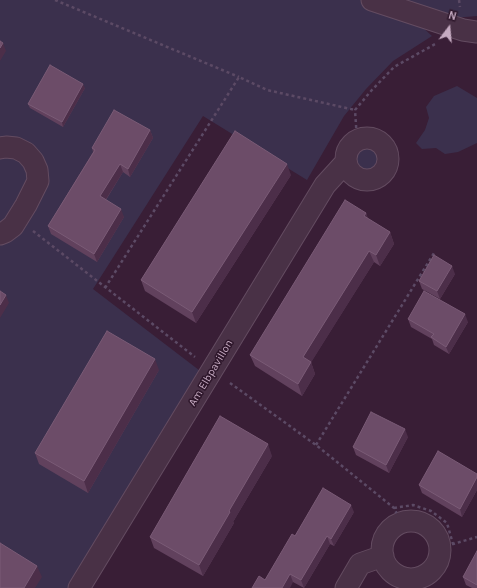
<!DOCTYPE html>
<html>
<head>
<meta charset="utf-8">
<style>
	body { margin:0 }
	#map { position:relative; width:477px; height:588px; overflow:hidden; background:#391e36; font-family:Karla,sans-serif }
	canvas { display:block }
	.north { position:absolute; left:429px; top:8px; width:40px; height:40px; -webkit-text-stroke:3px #2e172b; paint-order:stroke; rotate:16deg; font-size:11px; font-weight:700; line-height:16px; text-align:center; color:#c6abc2 }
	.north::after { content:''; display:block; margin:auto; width:14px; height:18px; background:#c6abc2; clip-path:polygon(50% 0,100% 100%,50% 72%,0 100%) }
</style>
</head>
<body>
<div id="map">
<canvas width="477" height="588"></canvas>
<div class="north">N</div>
</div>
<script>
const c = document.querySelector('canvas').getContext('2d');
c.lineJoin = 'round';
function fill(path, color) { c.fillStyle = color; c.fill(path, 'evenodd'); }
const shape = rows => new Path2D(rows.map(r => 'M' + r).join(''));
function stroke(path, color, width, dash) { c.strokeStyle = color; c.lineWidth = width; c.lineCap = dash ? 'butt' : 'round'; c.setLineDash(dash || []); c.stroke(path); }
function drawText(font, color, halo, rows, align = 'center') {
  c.font = font + ' Karla,sans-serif'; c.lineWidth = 3; c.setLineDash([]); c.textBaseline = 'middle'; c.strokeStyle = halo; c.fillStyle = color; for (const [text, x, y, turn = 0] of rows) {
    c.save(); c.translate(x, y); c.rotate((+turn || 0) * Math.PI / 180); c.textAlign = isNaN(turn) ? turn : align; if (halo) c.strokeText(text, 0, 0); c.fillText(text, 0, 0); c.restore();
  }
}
fill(shape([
	[0,0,406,0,403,16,419,24,432,36,393,61,366,89,344,116,307,180,203,116,93,289,212,380,87,588,0,588],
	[406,0,477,0,477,16,453,18],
	[457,86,477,98,477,143,458,152,445,154,436,148,422,149,416,143,425,130,429,118,426,107,434,96],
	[362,148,370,148,382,155,383,163,378,169,369,171,360,167,354,163,351,158,355,150]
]), '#3b304d');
const minor = shape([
	[372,0,463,30,477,32],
	'346 159a21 21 0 1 1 42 0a21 21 0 1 1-42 0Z',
	[0,148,6,147,16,148,26,153,33,161,37,170,38,181,26,205,13,226,5,232,0,234],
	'382 550a29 29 0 1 1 58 0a29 29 0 1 1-58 0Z',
	[79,588,325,185,346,162],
	[346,588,360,564,383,556]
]);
stroke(minor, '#644c61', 23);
stroke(shape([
	[55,0,239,77],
	[459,0,460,7],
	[357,140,355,110,371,91,394,67,437,43],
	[33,231,195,357],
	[105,288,239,77,267,90,355,110],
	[230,383,316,445,394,508,401,523],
	[316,445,434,253],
	[394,508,413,505,431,511,447,523,453,544],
	[440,544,453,544,477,537]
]), '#5c4a65', 2.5, [3, 3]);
stroke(minor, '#493146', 21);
fill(shape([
	[85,88,63,127,30,108,28,104],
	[150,130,153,138,130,177,123,172,106,200,124,217,97,262,51,234,48,226,93,152,92,148],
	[291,175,196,323,145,291,141,280],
	[366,213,368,219,390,232,394,244,380,266,374,262,311,362,315,374,302,396,255,366,250,355],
	[455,274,440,299,422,289,419,281],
	[408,319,468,322,449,354,434,345,432,339,411,327],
	[159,370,88,493,39,464,35,453],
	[408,437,389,473,356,455,353,447],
	[272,456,233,522,234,523,203,576,154,548,150,537],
	[477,474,477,490,462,517,422,493,419,485],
	[354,512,334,546,330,544,304,588,293,582,252,588,265,580,295,536],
	[477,551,477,588,472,588,466,585,463,577]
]), '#61415d');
fill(shape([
	[3,43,6,51,0,61,0,48],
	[83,84,85,88,63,127,62,122],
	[150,130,153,138,130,177,128,169],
	[120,164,123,172,103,204,100,196],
	[287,164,291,175,196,323,192,312],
	[121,209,124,217,97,262,94,254],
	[366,213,370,224,364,216],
	[390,232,394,244,380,266,376,255],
	[369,251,374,262,307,369,303,357],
	[452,266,455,274,440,299,437,291],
	[6,295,9,303,0,318,0,305],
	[465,314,468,322,449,354,446,347],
	[155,359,159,370,88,493,84,481],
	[311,362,315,374,302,396,298,384],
	[405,429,408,437,389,473,386,465],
	[268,444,272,456,233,522,234,523,203,576,199,565,229,511],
	[477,477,477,490,462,517,460,509],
	[351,505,354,512,334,546,331,539],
	[327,536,330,544,304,588,301,580],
	[37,566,42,577,35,588,24,588],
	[290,574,293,582,290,588,282,588]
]), '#4c2e49');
const building = shape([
	[0,41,3,43,0,48,0,41],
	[50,65,83,84,62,122,28,104,50,65],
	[114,110,150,130,128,169,120,164,100,196,121,209,94,254,48,226,95,150,92,148,114,110],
	[235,131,287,164,192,312,141,280,235,131],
	[345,200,366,213,364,216,390,232,376,255,369,251,303,357,311,362,298,384,250,355,345,200],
	[434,255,452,266,437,291,419,281,434,255],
	[0,291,6,295,0,305,0,291],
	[424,291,465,314,446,347,431,337,434,334,408,319,424,291],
	[107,331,155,359,84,481,35,453,107,331],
	[371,412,405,429,386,465,353,447,371,412],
	[220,416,268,444,229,511,230,512,199,565,150,537,220,416],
	[438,451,477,474,477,477,460,509,419,485,438,451],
	[323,488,351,505,331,539,327,536,301,580,290,574,282,588,252,588,259,576,265,580,292,534,295,536,323,488],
	[0,543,37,566,24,588,0,588,0,543],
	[477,551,477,585,463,577,477,551]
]);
fill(building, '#6c4c68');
stroke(building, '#7a5b76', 1);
drawText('11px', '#c6abc2', '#2e172b', [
	["Am Elbpavillon",211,373,-59]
]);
</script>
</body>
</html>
